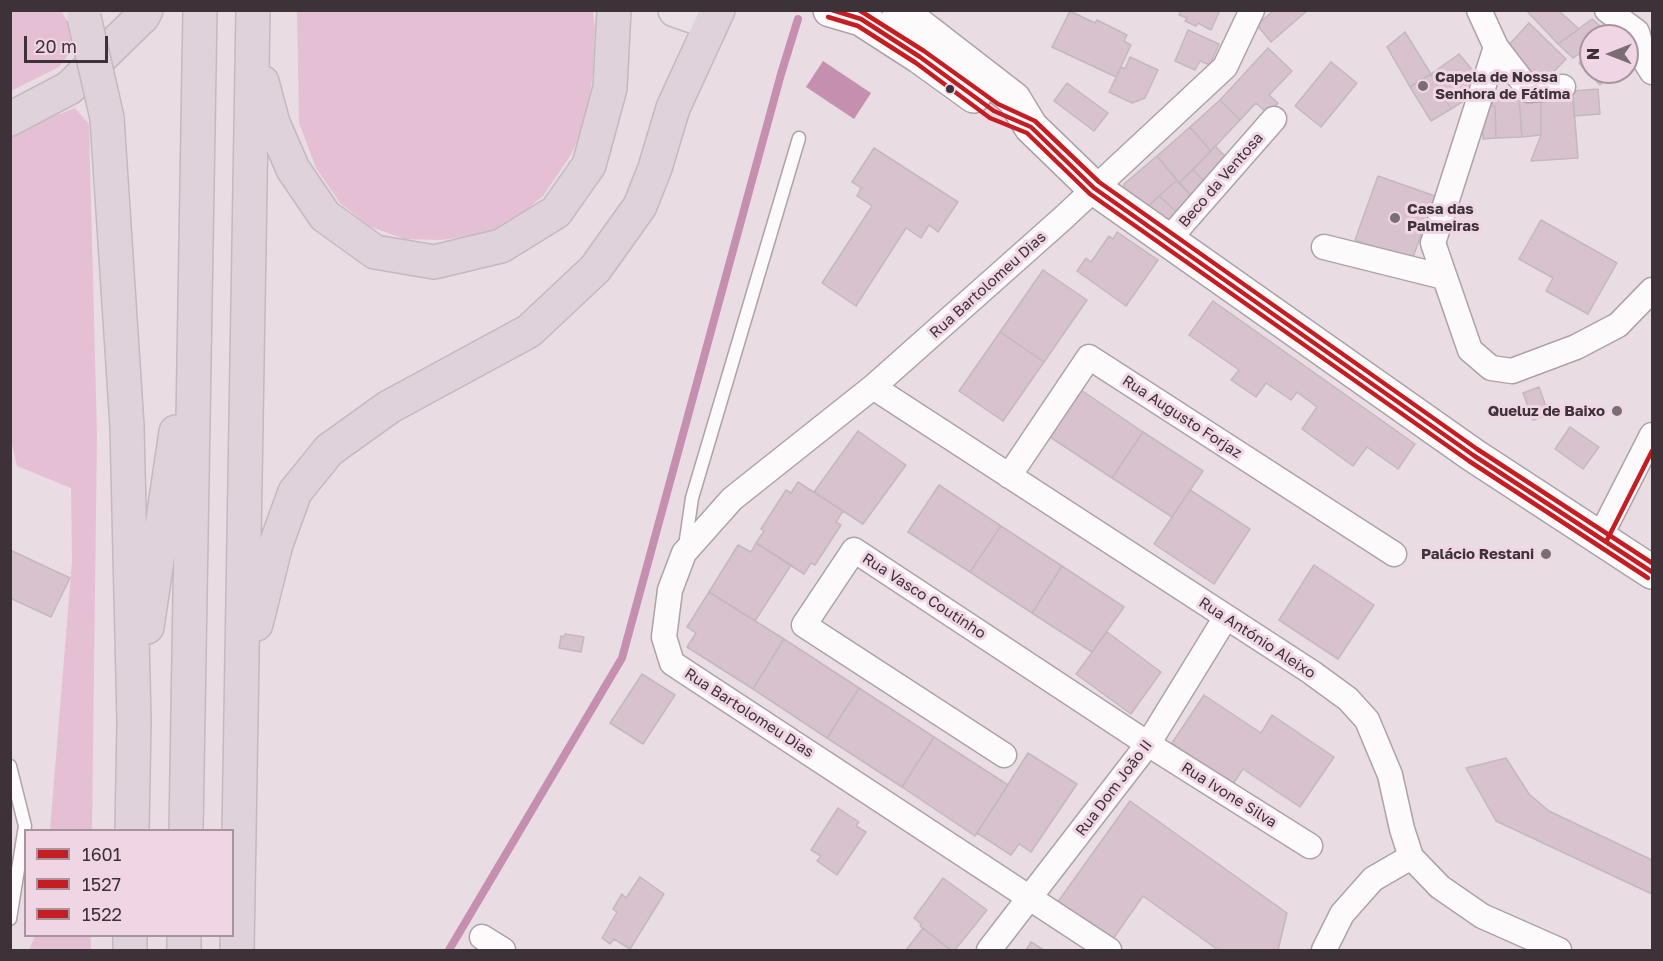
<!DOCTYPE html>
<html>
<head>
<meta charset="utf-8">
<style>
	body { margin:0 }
	#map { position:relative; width:1663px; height:961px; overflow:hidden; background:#eadce3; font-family:"Golos Text",sans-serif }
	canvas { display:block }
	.frame { position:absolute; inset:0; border:12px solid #3c3238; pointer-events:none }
	.legend { position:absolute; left:24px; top:829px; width:210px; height:108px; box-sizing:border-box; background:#f0d6e4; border:2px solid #a8949f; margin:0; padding:8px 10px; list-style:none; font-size:18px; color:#3c3238 }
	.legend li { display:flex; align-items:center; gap:12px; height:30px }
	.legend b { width:30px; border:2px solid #a8949f }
	.north { position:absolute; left:1579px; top:24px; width:60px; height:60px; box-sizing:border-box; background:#f0d6e4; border:2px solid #a8949f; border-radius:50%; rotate:270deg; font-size:16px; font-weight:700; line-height:24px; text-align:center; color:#3c3238 }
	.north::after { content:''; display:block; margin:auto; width:21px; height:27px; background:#796e74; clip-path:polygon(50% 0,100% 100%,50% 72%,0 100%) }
	.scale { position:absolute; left:24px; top:36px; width:84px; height:27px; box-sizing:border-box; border:3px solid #3c3238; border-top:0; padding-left:8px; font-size:18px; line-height:21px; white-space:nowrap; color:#3c3238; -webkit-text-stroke:4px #f0d6e4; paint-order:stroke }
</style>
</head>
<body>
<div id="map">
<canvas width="1663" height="961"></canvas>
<div class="frame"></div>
<ul class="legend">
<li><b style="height:8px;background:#c61d23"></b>1601</li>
<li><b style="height:8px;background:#c61d23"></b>1527</li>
<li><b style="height:8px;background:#c61d23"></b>1522</li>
</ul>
<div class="north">N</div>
<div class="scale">20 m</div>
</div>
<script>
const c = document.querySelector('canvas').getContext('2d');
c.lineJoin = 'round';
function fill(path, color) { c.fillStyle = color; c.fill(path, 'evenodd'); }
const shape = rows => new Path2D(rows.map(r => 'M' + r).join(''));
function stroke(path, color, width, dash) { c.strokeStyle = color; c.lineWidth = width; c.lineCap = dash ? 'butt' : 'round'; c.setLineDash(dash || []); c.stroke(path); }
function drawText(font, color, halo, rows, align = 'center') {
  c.font = font + ' "Golos Text",sans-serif'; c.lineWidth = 6; c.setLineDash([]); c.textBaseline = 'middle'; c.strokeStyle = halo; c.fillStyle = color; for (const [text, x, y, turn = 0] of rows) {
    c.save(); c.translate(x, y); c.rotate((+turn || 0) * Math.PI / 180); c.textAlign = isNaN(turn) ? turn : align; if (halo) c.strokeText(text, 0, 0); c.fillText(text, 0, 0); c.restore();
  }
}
fill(shape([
	[10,11,61,11,79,40,59,67,11,91],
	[297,11,593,11,595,29,593,72,587,118,571,155,543,196,518,217,485,234,440,240,404,239,369,226,340,203,316,168,299,123],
	[75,108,89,124,97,436,92,830,50,830,72,561,71,488,17,466,11,440,10,128,34,124],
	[35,936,91,936,91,950,29,950]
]), '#e5c0d5');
fill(shape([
	[823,61,871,93,854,119,806,87]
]), '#c58faf');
stroke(shape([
	[449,950,622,658,781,74,798,19]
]), '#c58faf', 8);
const building = shape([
	[1181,10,1220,10,1211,30,1198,23,1196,26,1185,21,1187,18,1179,15,1181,10],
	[1274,10,1308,10,1271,42,1257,25,1274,10],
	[1526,10,1558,10,1579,29,1558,44,1526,10],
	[1070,11,1095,23,1097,20,1127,35,1124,41,1131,45,1116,77,1052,47,1070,11],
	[1592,19,1599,25,1582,52,1573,58,1558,44,1592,19],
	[1529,23,1566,59,1540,86,1505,49,1529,23],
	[1188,30,1219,44,1210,65,1200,61,1195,70,1175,61,1188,30],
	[1606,30,1613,36,1601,36,1606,30],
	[1405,32,1431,74,1410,87,1387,47,1405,32],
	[1268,48,1292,71,1269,95,1278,103,1268,114,1256,103,1240,120,1220,100,1268,48],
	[1591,48,1591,72,1610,72,1600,85,1579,63,1591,48],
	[1459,54,1480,79,1473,95,1451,109,1431,74,1459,54],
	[1130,57,1158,70,1145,98,1132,103,1109,92,1121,67,1125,69,1130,57],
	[1331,62,1357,83,1321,127,1295,106,1331,62],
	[1431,74,1451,109,1431,121,1410,87,1431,74],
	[1067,83,1108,113,1094,131,1054,101,1067,83],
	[1598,89,1600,114,1574,116,1572,91,1598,89],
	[1516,94,1516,96,1519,96,1522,137,1496,138,1495,106,1493,106,1492,96,1516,94],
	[1519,96,1541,99,1541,135,1522,137,1519,96],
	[1573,96,1578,158,1531,161,1541,135,1541,99,1573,96],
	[1220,100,1240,120,1211,151,1190,127,1220,100],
	[1495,106,1496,138,1483,139,1482,107,1495,106],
	[1190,127,1211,151,1179,183,1157,156,1190,127],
	[1215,146,1229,160,1207,184,1193,170,1215,146],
	[874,148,958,202,938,232,929,225,921,238,906,228,856,306,822,283,872,206,857,196,861,188,852,182,874,148],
	[1157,156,1177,180,1146,208,1124,191,1124,184,1157,156],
	[1193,170,1207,184,1194,198,1179,183,1193,170],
	[1378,176,1435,196,1412,260,1355,240,1378,176],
	[1177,180,1194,198,1179,214,1159,196,1177,180],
	[1159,196,1179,214,1168,226,1146,208,1159,196],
	[1541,220,1617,263,1588,314,1546,291,1553,278,1519,259,1541,220],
	[1117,232,1158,260,1126,306,1077,271,1086,258,1091,262,1109,236,1113,239,1117,232],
	[1043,270,1087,300,1044,362,1000,332,1043,270],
	[1213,301,1415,444,1398,469,1367,447,1353,466,1302,429,1317,407,1297,392,1291,400,1266,383,1256,397,1231,380,1239,370,1189,335,1213,301],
	[1000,332,1044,362,1003,421,959,391,1000,332],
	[1539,387,1549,415,1533,420,1523,393,1539,387],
	[1081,390,1143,432,1112,478,1050,437,1081,390],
	[1570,427,1599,447,1583,469,1555,449,1570,427],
	[858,431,906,465,863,524,814,492,858,431],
	[1143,432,1203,471,1172,517,1112,478,1143,432],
	[798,482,843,511,836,522,841,525,815,565,811,563,804,574,756,543,764,531,761,529,786,490,791,493,798,482],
	[939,485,1001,526,970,572,908,532,939,485],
	[1190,490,1250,529,1214,584,1154,544,1190,490],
	[1001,526,1062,566,1032,613,970,572,1001,526],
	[756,543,791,565,755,621,709,592,738,545,751,552,756,543],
	[10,550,70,578,51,617,10,598,10,550],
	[1314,565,1374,605,1338,659,1279,620,1314,565],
	[1062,566,1124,607,1092,652,1032,613,1062,566],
	[709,592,784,639,753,689,687,647,696,633,687,627,709,592],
	[1107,632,1161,672,1131,714,1076,674,1107,632],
	[565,634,584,637,581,652,559,648,561,636,564,637,565,634],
	[784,639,859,688,827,738,753,689,784,639],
	[642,674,675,695,643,744,610,723,642,674],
	[859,688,934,737,902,787,827,738,859,688],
	[1204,695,1261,733,1272,715,1334,757,1300,807,1243,769,1233,784,1172,743,1204,695],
	[934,737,1008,785,975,836,902,787,934,737],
	[1028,753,1077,784,1031,852,1019,844,1011,855,977,833,1028,753],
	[1506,758,1529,794,1549,811,1652,860,1652,894,1496,821,1466,768,1506,758],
	[1130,801,1287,913,1278,950,1218,950,1143,896,1111,942,1057,903,1130,801],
	[838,808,859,822,856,826,866,832,837,875,817,861,821,856,811,850,838,808],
	[640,877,664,894,630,949,614,939,610,944,602,938,617,912,613,909,622,894,626,898,640,877],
	[943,878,987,910,955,950,951,950,944,945,920,926,921,924,914,918,943,878],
	[923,928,944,945,951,950,906,950,923,928],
	[1031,942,1044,950,1026,950,1031,942]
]);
fill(building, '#d7c2ce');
stroke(building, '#c3b8be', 1.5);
const lane = shape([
	[685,546,692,498,799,138],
	[10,766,25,826,10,919]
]);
const street = shape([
	[1479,10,1496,47,1433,243,1470,350,1491,368,1512,371,1576,347,1618,325,1652,290],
	[1607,10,1637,32,1645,61,1652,72],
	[1496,47,1529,90,1563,87],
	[1168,240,1274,119],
	[1324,247,1444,277],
	[873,387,1311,672,1348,699,1367,720,1390,775,1402,829,1411,857,1440,887,1482,916,1559,950],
	[1009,476,1089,357,1394,554],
	[1600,537,1652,435],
	[1004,755,804,625,854,550,1148,744,1310,846],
	[482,937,503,950],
	[989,950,1148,744,1226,617],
	[1109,950,672,663,664,637,670,590,684,553,732,499,873,387,1062,219,1225,67,1252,10],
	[1324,950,1342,914,1373,879,1411,857]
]);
const secondary = shape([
	[830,10,861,19,920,57,974,96],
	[899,10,1014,99,1031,127,1094,188,1473,455,1652,572]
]);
const primary = shape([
	[675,10,692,16,710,10]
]);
const highway = shape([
	[262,82,273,123,293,169,325,216,375,252,434,262,501,246,556,212,589,165,610,88,614,10],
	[107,118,127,426,134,721,132,830],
	[10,119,69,88,143,16,146,10],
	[256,624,276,544,295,492,329,450,389,407,529,331,595,269,640,206,655,168,673,108,718,10],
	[147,627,176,432],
	[186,830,200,10],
	[130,950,130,936],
	[184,950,184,936],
	[237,950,253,10]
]);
stroke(lane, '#ada2a8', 15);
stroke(street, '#ada2a8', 27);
stroke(secondary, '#ada2a8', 36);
stroke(primary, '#c2babe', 36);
stroke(highway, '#c2babe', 36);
stroke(lane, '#fcfafb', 12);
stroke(street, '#fcfafb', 24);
stroke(secondary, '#fcfafb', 33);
stroke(primary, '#eae1e6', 33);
stroke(highway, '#dfd2da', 33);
const highwayBridge = shape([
	[84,17,107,118]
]);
stroke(highwayBridge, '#c2babe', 36, []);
stroke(highwayBridge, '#dfd2da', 33);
stroke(shape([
	[832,10,861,19,920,57,994,111,1031,127,1094,188,1473,455,1652,572]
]), '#c61d23', 4.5);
stroke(shape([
	[828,17,858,26,916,63,990,118,1027,133,1090,194,1469,461,1648,578],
	[1607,540,1652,451]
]), '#c61d23', 4.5);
stroke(shape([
	[859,10,924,51,998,104,1035,121,1099,182,1477,449,1652,563]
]), '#c61d23', 4.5);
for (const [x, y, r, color] of [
	[1423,86,6,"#796e74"],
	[950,89,5,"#3c3238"],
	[1395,218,6,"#796e74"],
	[1617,411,6,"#796e74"],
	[1546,554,6,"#796e74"]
]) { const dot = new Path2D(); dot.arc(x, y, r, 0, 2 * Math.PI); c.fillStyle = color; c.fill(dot); stroke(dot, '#f0d6e4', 2); }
drawText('bold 15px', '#3c3238', '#f0d6e4', [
	["Capela de Nossa",1435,77],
	["Senhora de Fátima",1435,94],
	["Casa das",1407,209],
	["Palmeiras",1407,226],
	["Queluz de Baixo",1605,411,"right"],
	["Palácio Restani",1534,554,"right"]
], 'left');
drawText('15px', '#3c3238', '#f0d6e4', [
	["Beco da Ventosa",1221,180,-49],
	["Rua Bartolomeu Dias",988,285,-42],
	["Rua Augusto Forjaz",1182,417,33],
	["Rua Vasco Coutinho",924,596,33],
	["Rua António Aleixo",1257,638,33],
	["Rua Bartolomeu Dias",749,713,33],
	["Rua Dom João II",1114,788,-53],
	["Rua Ivone Silva",1229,795,32]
]);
</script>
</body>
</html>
